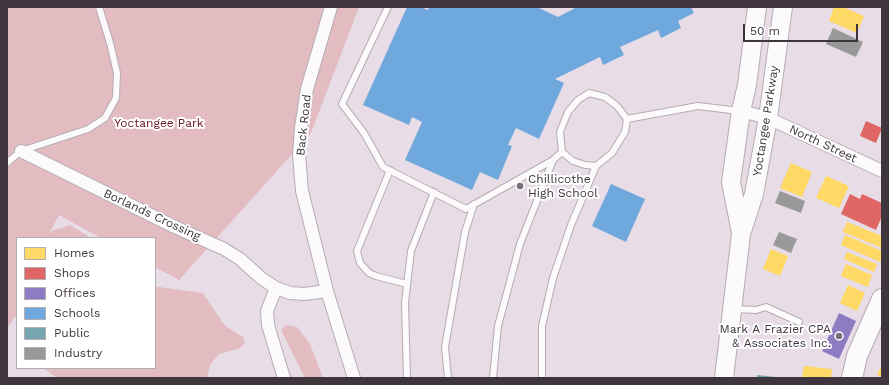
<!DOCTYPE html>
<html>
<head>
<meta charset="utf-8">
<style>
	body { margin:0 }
	#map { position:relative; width:889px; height:385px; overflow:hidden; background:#e8dce6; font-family:"Work Sans",sans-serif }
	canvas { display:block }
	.frame { position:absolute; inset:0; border:8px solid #3e353d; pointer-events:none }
	.legend { position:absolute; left:16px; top:237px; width:140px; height:132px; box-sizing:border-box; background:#fff; border:1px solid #b2aeb1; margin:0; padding:5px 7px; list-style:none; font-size:12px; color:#3e353d }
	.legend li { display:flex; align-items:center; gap:8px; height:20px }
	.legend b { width:20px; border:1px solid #b2aeb1 }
	.scale { position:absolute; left:743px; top:24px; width:115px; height:18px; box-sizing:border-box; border:2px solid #3e353d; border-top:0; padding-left:5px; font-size:12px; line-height:14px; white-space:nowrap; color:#3e353d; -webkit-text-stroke:3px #fff; paint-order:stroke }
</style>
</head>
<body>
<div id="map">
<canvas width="889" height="385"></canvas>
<div class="frame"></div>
<ul class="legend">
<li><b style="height:11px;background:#ffd966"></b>Homes</li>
<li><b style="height:11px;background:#e06666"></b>Shops</li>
<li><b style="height:11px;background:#8e7cc3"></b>Offices</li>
<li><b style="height:11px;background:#6fa8dc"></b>Schools</li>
<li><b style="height:11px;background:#76a5af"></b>Public</li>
<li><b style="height:11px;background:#999"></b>Industry</li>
</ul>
<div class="scale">50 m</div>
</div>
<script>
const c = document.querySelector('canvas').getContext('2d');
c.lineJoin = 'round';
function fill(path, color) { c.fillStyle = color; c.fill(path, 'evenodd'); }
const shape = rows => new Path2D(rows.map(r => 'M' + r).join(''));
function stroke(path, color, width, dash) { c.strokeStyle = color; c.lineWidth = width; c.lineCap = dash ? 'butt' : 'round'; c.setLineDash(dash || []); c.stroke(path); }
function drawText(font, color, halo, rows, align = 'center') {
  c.font = font + ' "Work Sans",sans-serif'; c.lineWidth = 4; c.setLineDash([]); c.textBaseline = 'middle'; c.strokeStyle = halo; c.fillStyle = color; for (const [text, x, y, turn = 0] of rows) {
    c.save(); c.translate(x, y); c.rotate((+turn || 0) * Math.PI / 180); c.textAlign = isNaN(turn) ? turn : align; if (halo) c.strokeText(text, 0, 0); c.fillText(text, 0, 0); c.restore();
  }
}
fill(shape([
	[7,7,359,7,311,133,179,280,155,267,155,238,101,238,59,215,49,234,52,231,70,225,91,238,17,238,17,314,7,328],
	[155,285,158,287,203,293,225,326,243,337,245,343,240,348,219,354,210,365,207,378,57,378,43,368,155,368],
	[286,325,297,327,310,344,323,378,305,378,281,330]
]), '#e2bcc1');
fill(shape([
	[834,7,843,7,864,16,857,33,829,21],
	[791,163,812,172,802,197,780,188],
	[826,176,849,186,839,208,816,198],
	[847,222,882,236,882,248,843,232],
	[845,235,882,251,882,256,880,262,841,245],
	[771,249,788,256,780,276,763,269],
	[847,252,877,264,874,272,844,259],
	[846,264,872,275,868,287,841,276],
	[848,285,865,293,857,311,840,303],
	[882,364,882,377,877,375],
	[804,366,832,369,831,378,802,378]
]), '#ffd966');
fill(shape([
	[866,121,882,128,876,143,860,136],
	[850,194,860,199,862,194,882,203,882,216,876,230,841,214]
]), '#e06666');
fill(shape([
	[839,313,856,321,839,359,822,351]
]), '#8e7cc3');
fill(shape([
	[407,7,420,7,428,10,429,7,537,7,558,17,575,8,575,7,691,7,694,13,678,21,681,28,661,38,658,30,620,47,624,55,603,65,600,57,555,79,564,83,539,139,516,128,508,145,512,146,498,180,480,172,472,190,405,160,422,122,412,117,409,125,363,105],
	[611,184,645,199,626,242,592,226]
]), '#6fa8dc');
fill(shape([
	[757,375,776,377,776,378,757,378]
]), '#76a5af');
fill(shape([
	[833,28,863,42,856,57,826,44],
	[780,191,805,201,801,213,775,203],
	[779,232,797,239,791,253,773,245]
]), '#999');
const lane = shape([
	[388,7,342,104,364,133,383,167,466,209,553,160,562,152],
	[589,93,605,97,617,106,627,119,625,132,612,153,596,166,585,165,573,161,562,152,560,132,568,112,578,100,589,93],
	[627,119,698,106,740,111],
	[7,163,21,151,88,129,105,118,116,98,117,73,110,43,99,7],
	[390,170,357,251,360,263,369,273,376,276,407,284],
	[734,309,756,310,766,307,799,322],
	[407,378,405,303,411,251,434,192],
	[448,378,445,347,465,232,474,204],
	[493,378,498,326,520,244,553,160],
	[542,378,542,326,553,278,571,225,596,166]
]);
const street = shape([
	[331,7,307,89,301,128,299,155,302,191,327,291,354,378],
	[741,111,768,118,882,171],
	[21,151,175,227,224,249,240,259,261,278,276,288,290,293,304,294,327,291],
	[276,288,267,311,268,325,284,378]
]);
const secondary = shape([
	[741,233,731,182,741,111,747,85,757,7],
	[724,378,741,234,754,194,768,118,783,7]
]);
const primary = shape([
	[852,378,857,356,882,299]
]);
stroke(lane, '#b5acb3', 8);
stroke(street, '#b5acb3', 14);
stroke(secondary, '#b5acb3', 20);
stroke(primary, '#b5acb3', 22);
stroke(lane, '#fcfafb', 6);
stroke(street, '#fcfafb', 12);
stroke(secondary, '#fcfafb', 18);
stroke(primary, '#fcfafb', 20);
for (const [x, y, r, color] of [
	[520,186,4,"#7a6f78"],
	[839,336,4,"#7a6f78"]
]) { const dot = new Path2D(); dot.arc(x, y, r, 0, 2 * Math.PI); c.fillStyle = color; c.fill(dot); stroke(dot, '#fff', 1.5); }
drawText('12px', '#3e353d', '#fff', [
	["Yoctangee Parkway",766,121,-81],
	["Back Road",304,125,-84],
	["North Street",823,144,25],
	["Borlands Crossing",152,215,25]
]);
drawText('12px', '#691620', '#fff', [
	["Yoctangee Park",159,123]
]);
drawText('12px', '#3e353d', '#fff', [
	["Chillicothe",528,179],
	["High School",528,193],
	["Mark A Frazier CPA",831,329,"right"],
	["& Associates Inc.",831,343,"right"]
], 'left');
</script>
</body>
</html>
